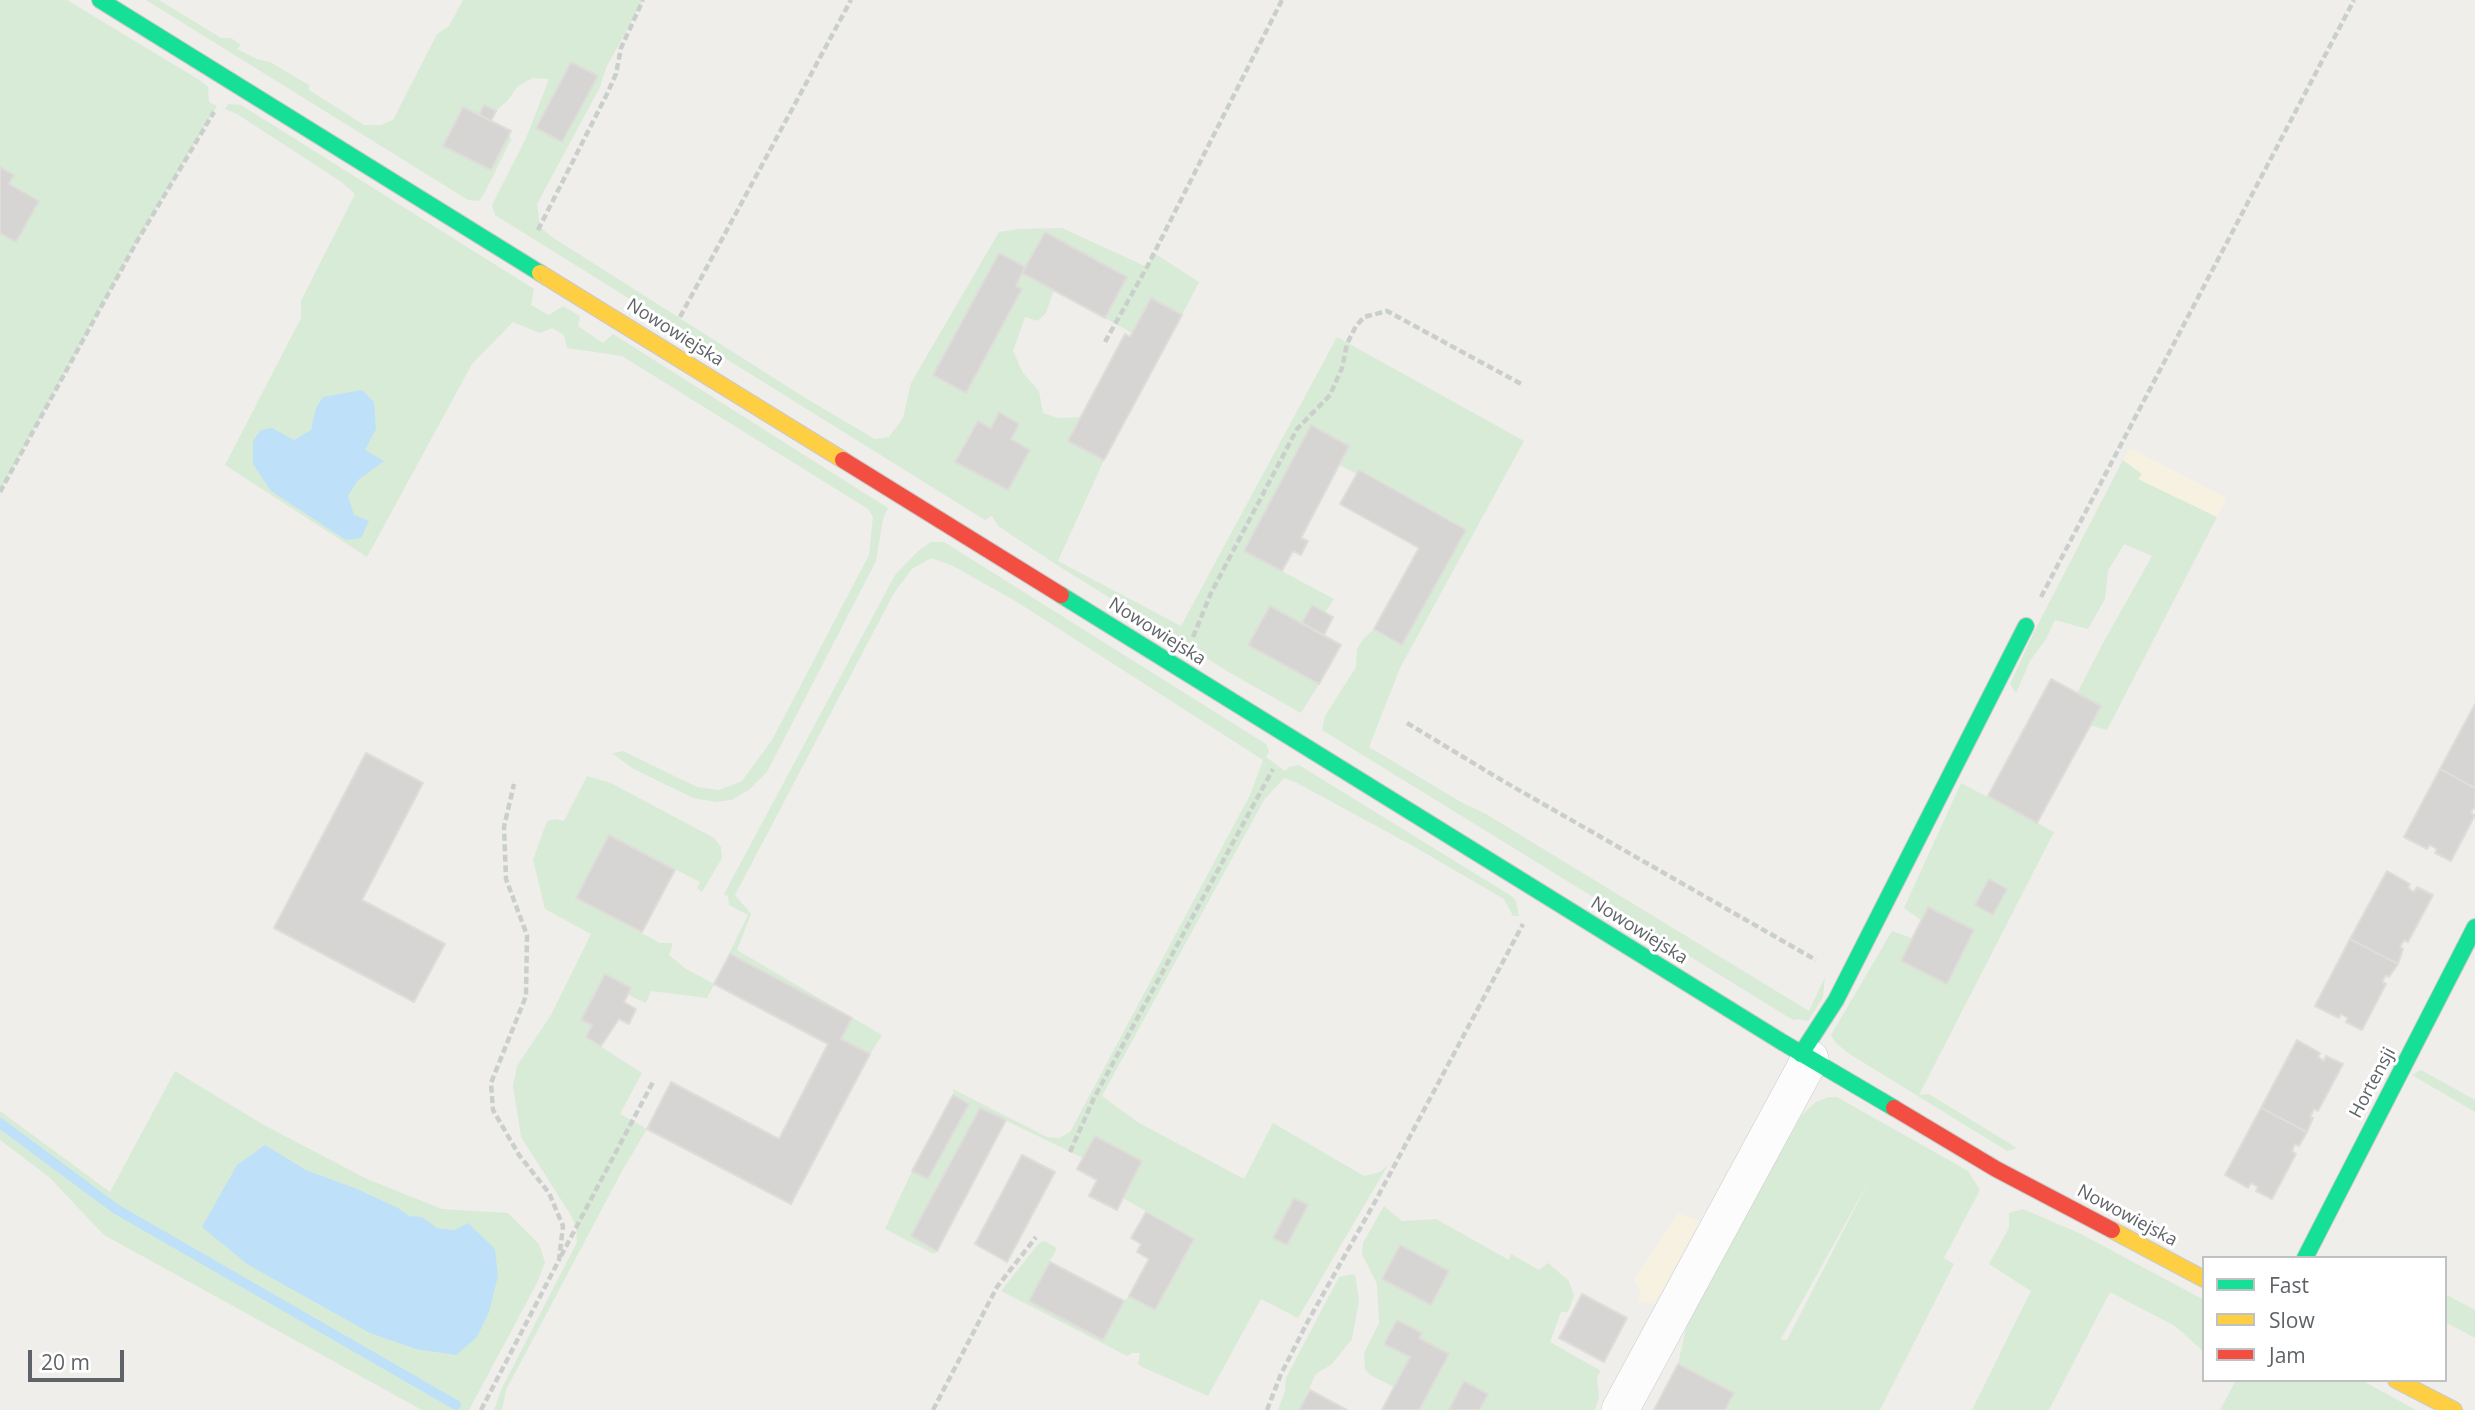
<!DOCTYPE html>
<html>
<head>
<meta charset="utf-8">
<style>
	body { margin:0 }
	#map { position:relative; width:2475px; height:1410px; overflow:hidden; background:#efeeea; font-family:"Open Sans",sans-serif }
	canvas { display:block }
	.legend { position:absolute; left:2202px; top:1256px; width:245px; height:126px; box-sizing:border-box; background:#fff; border:2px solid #bfc1c3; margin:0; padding:9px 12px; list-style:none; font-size:21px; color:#5f6368 }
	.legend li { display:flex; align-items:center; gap:14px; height:35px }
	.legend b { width:35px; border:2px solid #bfc1c3 }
	.scale { position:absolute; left:28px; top:1350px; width:96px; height:32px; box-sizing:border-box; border:4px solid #5f6368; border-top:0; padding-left:9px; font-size:21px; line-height:24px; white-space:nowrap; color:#5f6368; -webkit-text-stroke:5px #fff; paint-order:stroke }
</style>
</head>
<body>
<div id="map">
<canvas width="2475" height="1410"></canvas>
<ul class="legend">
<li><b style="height:9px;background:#16e098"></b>Fast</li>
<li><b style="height:9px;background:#ffcf43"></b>Slow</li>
<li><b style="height:9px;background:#f24e42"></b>Jam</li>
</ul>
<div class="scale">20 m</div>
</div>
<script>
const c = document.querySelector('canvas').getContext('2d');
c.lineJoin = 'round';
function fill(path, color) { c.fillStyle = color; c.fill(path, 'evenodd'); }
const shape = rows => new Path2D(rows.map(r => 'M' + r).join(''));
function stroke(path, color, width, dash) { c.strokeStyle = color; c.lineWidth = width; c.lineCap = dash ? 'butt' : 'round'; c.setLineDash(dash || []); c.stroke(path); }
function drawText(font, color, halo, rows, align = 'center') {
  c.font = font + ' "Open Sans",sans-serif'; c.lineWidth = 6; c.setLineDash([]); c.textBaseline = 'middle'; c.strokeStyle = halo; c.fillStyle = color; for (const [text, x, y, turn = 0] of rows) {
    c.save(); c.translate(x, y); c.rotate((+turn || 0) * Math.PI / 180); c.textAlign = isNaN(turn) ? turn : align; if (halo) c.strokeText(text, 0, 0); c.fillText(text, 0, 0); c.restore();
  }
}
fill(shape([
	[0,0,67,0,201,81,208,87,209,102,217,106,136,243,0,492],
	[146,0,159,0,221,38,231,38,241,45,237,49,257,59,270,62,309,85,309,90,364,125,381,125,393,120,437,34,449,26,463,0,643,0,606,68,600,87,537,204,540,227,552,237,807,399,875,439,889,437,903,418,911,383,999,232,1019,229,1062,228,1147,267,1154,253,1199,282,1182,315,1151,298,1132,333,1105,318,1127,276,1045,232,1025,267,999,253,933,374,966,393,1022,290,1016,286,1022,273,1054,290,1046,313,1038,321,1025,317,1013,351,1023,373,1039,391,1043,413,1058,418,1081,417,1068,441,1104,460,1058,561,1181,626,1337,337,1524,441,1400,668,1369,747,1461,802,1486,814,1809,1011,1825,977,1823,997,1808,1021,1797,1019,1793,1020,1322,730,1325,716,1356,667,1357,649,1364,638,1374,629,1402,645,1466,530,1359,471,1357,474,1339,465,1349,446,1311,426,1244,551,1334,599,1325,613,1311,606,1302,623,1270,606,1319,684,1301,713,1232,674,1057,565,998,526,992,516,985,520,495,215,492,205,526,138,549,79,533,78,518,86,508,100,496,111,484,105,479,115,462,107,443,146,509,134,511,140,484,194,479,201,468,200],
	[572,62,597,76,561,142,536,128],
	[999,413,1019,424,1011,439,1030,450,1008,490,956,462,978,421,991,428],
	[228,104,241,105,534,289,531,305,549,315,563,306,580,316,578,326,603,343,613,334,888,508,883,519,876,561,767,772,749,790,731,800,716,802,693,798,632,768,612,753,623,751,697,787,719,790,742,781,772,740,869,555,873,517,868,509,622,356,567,348,564,335,552,328,540,333,513,322,472,364,367,557,225,465,301,318,301,301,355,194,340,181,237,114,225,109],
	[2123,460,2142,474,2139,479,2217,517,2107,730,2078,722,2070,707,2103,643,2152,556,2124,544,2108,571,2105,599,2088,629,2055,620,2046,639,2030,661,2016,693,2010,684,2035,630],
	[931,542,944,542,1266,744,1269,751,1266,757,1285,771,1289,767,1299,765,1513,897,1516,901,1519,916,1513,916,1504,899,1413,846,1297,783,1284,778,1264,800,1102,1096,1139,1123,1244,1179,1273,1123,1364,1176,1380,1172,1388,1165,1298,1318,1261,1299,1208,1396,1142,1367,1138,1364,1140,1353,1132,1353,1127,1356,1001,1291,1039,1243,1044,1241,1057,1248,1029,1300,1103,1339,1124,1301,1129,1296,1155,1310,1194,1239,1123,1198,1142,1161,1095,1136,1083,1158,980,1108,911,1236,937,1251,934,1254,885,1229,912,1171,928,1179,969,1104,953,1095,953,1089,1047,1137,1059,1138,1070,1132,1250,795,1263,760,1017,602,953,566,931,558,912,569,894,593,735,895,751,914,737,950,882,1035,870,1054,841,1039,851,1019,730,954,707,998,651,991,646,1003,628,995,631,988,605,975,581,1019,592,1025,586,1037,642,1073,620,1114,647,1129,622,1171,506,1390,502,1410,494,1410,502,1388,577,1242,576,1227,572,1217,521,1137,513,1086,517,1066,551,1015,591,934,545,909,533,860,544,829,548,821,555,819,564,821,587,776,611,783,714,838,721,847,722,858,702,892,697,888,700,882,609,835,576,898,660,943,673,943,669,955,686,969,714,984,748,915,729,905,728,896,724,894,895,575,918,551],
	[1295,1198,1308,1205,1287,1245,1274,1237],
	[1961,783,2054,832,1919,1095,1929,1094,2017,1148,2007,1151,1848,1053,1836,1043,1831,1035,1892,931,1912,938,1901,962,1947,984,1974,930,1928,907,1921,920,1904,908],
	[2421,1070,2475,1100,2475,1112,2412,1075],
	[175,1071,262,1124,367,1179,442,1209,508,1213,539,1244,545,1262,537,1283,469,1410,422,1410,104,1235,49,1177,0,1140,0,1111,110,1192],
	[1829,1097,1837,1097,1968,1171,1980,1190,1944,1258,1954,1264,1880,1410,1725,1410,1733,1393,1678,1364,1687,1324,1775,1161,1802,1115,1816,1102],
	[1870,1179,1787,1340,1782,1340,1781,1339],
	[1384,1206,1402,1221,1436,1219,1509,1260,1511,1254,1539,1270,1548,1263,1569,1281,1574,1296,1568,1312,1561,1312,1550,1342,1601,1371,1597,1376,1599,1397,1595,1410,1479,1410,1488,1394,1465,1381,1449,1410,1419,1410,1449,1354,1419,1338,1421,1333,1397,1320,1384,1344,1410,1357,1394,1387,1372,1376,1365,1370,1364,1353,1379,1323,1377,1284,1362,1254,1363,1243],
	[1400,1245,1449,1271,1431,1305,1382,1279],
	[2023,1209,2079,1233,2204,1300,2204,1352,2175,1326,2110,1292,2049,1410,1972,1410,2031,1291,1989,1264,2009,1228,2009,1213],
	[1355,1274,1359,1301,1352,1339,1332,1364,1316,1374,1299,1410,1278,1410,1285,1391,1286,1378,1339,1277],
	[2445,1294,2475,1310,2475,1338,2445,1322],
	[2236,1380,2361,1380,2416,1410,2220,1410]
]), '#d8ebd6');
fill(shape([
	[2130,448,2227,498,2217,517,2138,479,2142,474,2123,460],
	[1678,1213,1700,1221,1655,1304,1638,1301,1640,1290,1634,1280]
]), '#f6f1e1');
fill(shape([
	[362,390,374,402,376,429,365,450,384,461,358,480,348,496,354,515,369,521,361,538,346,540,271,491,253,464,253,441,261,430,272,428,294,440,311,430,316,408,323,397],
	[265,1145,306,1170,357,1189,398,1208,409,1216,422,1217,437,1228,455,1230,468,1223,495,1249,498,1276,489,1312,477,1337,456,1355,416,1349,370,1333,247,1264,202,1227,237,1165]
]), '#bfe0f9');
stroke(shape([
	[0,1123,116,1209,456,1405]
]), '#bfe0f9', 10);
const building = shape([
	[571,62,598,76,562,142,536,128,571,62],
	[484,105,496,111,491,121,479,115,484,105],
	[463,107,511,131,491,170,443,146,463,107],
	[0,167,14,175,9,184,39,201,16,242,0,233,0,167],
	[1045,232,1127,277,1105,318,1022,273,1045,232],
	[999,253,1025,267,1016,286,1022,289,966,393,933,375,999,253],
	[1151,298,1182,315,1104,460,1068,441,1125,334,1130,337,1151,298],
	[999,412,1019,424,1011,439,1030,450,1008,490,955,462,978,421,991,428,999,412],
	[1311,425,1349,446,1301,538,1308,541,1301,555,1293,551,1282,571,1244,551,1311,425],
	[1359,470,1466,530,1402,645,1374,629,1419,548,1340,504,1359,470],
	[1312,605,1333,617,1324,635,1302,623,1312,605],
	[1270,606,1341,645,1319,684,1248,645,1270,606],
	[2051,679,2101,706,2037,823,1988,796,2051,679],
	[2475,704,2475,788,2440,769,2475,704],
	[366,753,423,783,362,900,445,944,414,1002,274,928,366,753],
	[2440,769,2475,788,2475,806,2471,813,2475,815,2451,861,2435,853,2437,849,2430,845,2427,849,2404,837,2440,769],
	[609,835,675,870,642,932,576,898,609,835],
	[2387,871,2410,884,2408,888,2414,892,2417,887,2433,895,2408,942,2404,940,2400,947,2403,949,2398,964,2350,939,2387,871],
	[1989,879,2007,889,1993,915,1975,905,1989,879],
	[1928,907,1974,930,1947,984,1901,961,1928,907],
	[2350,939,2398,964,2389,977,2386,975,2382,982,2386,984,2362,1030,2346,1022,2348,1018,2341,1014,2339,1018,2315,1006,2350,939],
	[730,954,852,1018,841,1039,870,1054,791,1204,647,1129,671,1082,779,1139,828,1044,714,984,730,954],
	[605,974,631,988,624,1002,636,1009,629,1024,619,1019,601,1046,586,1037,592,1025,581,1020,605,974],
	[2297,1040,2320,1053,2318,1057,2324,1061,2326,1056,2343,1064,2318,1111,2314,1109,2310,1117,2313,1118,2307,1132,2261,1108,2297,1040],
	[953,1095,969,1104,928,1179,912,1171,953,1095],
	[980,1108,1006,1120,937,1251,911,1236,980,1108],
	[2261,1108,2307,1132,2299,1146,2295,1144,2292,1151,2296,1154,2272,1199,2256,1191,2258,1187,2251,1183,2248,1188,2225,1175,2261,1108],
	[1095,1136,1142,1161,1117,1210,1089,1196,1097,1180,1077,1169,1095,1136],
	[1022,1155,1055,1172,1007,1262,975,1244,1022,1155],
	[1294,1198,1308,1205,1287,1245,1273,1238,1294,1198],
	[1146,1212,1194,1239,1155,1310,1129,1296,1149,1259,1137,1252,1141,1244,1131,1238,1146,1212],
	[1400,1245,1449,1271,1431,1305,1382,1279,1400,1245],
	[1050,1262,1124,1301,1103,1340,1029,1301,1050,1262],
	[1582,1294,1627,1318,1604,1362,1559,1338,1582,1294],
	[1397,1320,1422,1333,1419,1338,1449,1354,1419,1410,1382,1410,1410,1357,1384,1344,1397,1320],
	[1678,1364,1734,1393,1725,1410,1654,1410,1678,1364],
	[1464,1381,1488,1394,1479,1410,1449,1410,1464,1381],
	[1310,1390,1347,1410,1299,1410,1310,1390]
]);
fill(building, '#d6d5d3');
stroke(building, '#deddd9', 2);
const street = shape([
	[1620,1410,1810,1059]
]);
const fast = shape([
	[100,0,540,273],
	[1061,595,1782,1042,1894,1108],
	[1801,1054,1836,1000,2026,626],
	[2305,1258,2475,927]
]);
const slow = shape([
	[540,273,843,460],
	[2112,1230,2204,1279],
	[2396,1380,2454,1410]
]);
const jam = shape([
	[843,460,1061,595],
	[1894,1108,1996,1169,2112,1230]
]);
stroke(street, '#cbcccc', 38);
stroke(fast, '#cacacb', 18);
stroke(slow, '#cacacb', 18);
stroke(jam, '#cacacb', 18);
stroke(shape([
	[538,230,607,94,616,74,621,48,643,0],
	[680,317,851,0],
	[1105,342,1147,267,1282,0],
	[0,492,136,243,214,112],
	[2041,597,2354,0],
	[1193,637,1211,593,1297,429,1330,395,1342,368,1347,344,1356,326,1364,317,1387,311,1523,385],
	[1407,723,1503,781,1816,960],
	[1070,1152,1094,1098,1273,769],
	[561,1256,654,1080],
	[481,1410,559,1260,563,1226,549,1193,519,1155,493,1110,491,1083,526,996,527,935,506,879,504,827,514,784],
	[933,1410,997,1287,1036,1237],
	[1267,1410,1281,1374,1308,1321,1376,1200,1523,924]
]), '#cacfcc', 4.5, [7, 3.5]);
stroke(street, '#fdfcfc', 37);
stroke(fast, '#16e098', 16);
stroke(slow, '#ffcf43', 16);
stroke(jam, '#f24e42', 16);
drawText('18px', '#5f6368', '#fff', [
	["Nowowiejska",675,333,32],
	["Nowowiejska",1157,632,32],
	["Nowowiejska",1639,931,32],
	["Hortensji",2373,1083,-62],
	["Nowowiejska",2127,1216,28]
]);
</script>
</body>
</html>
